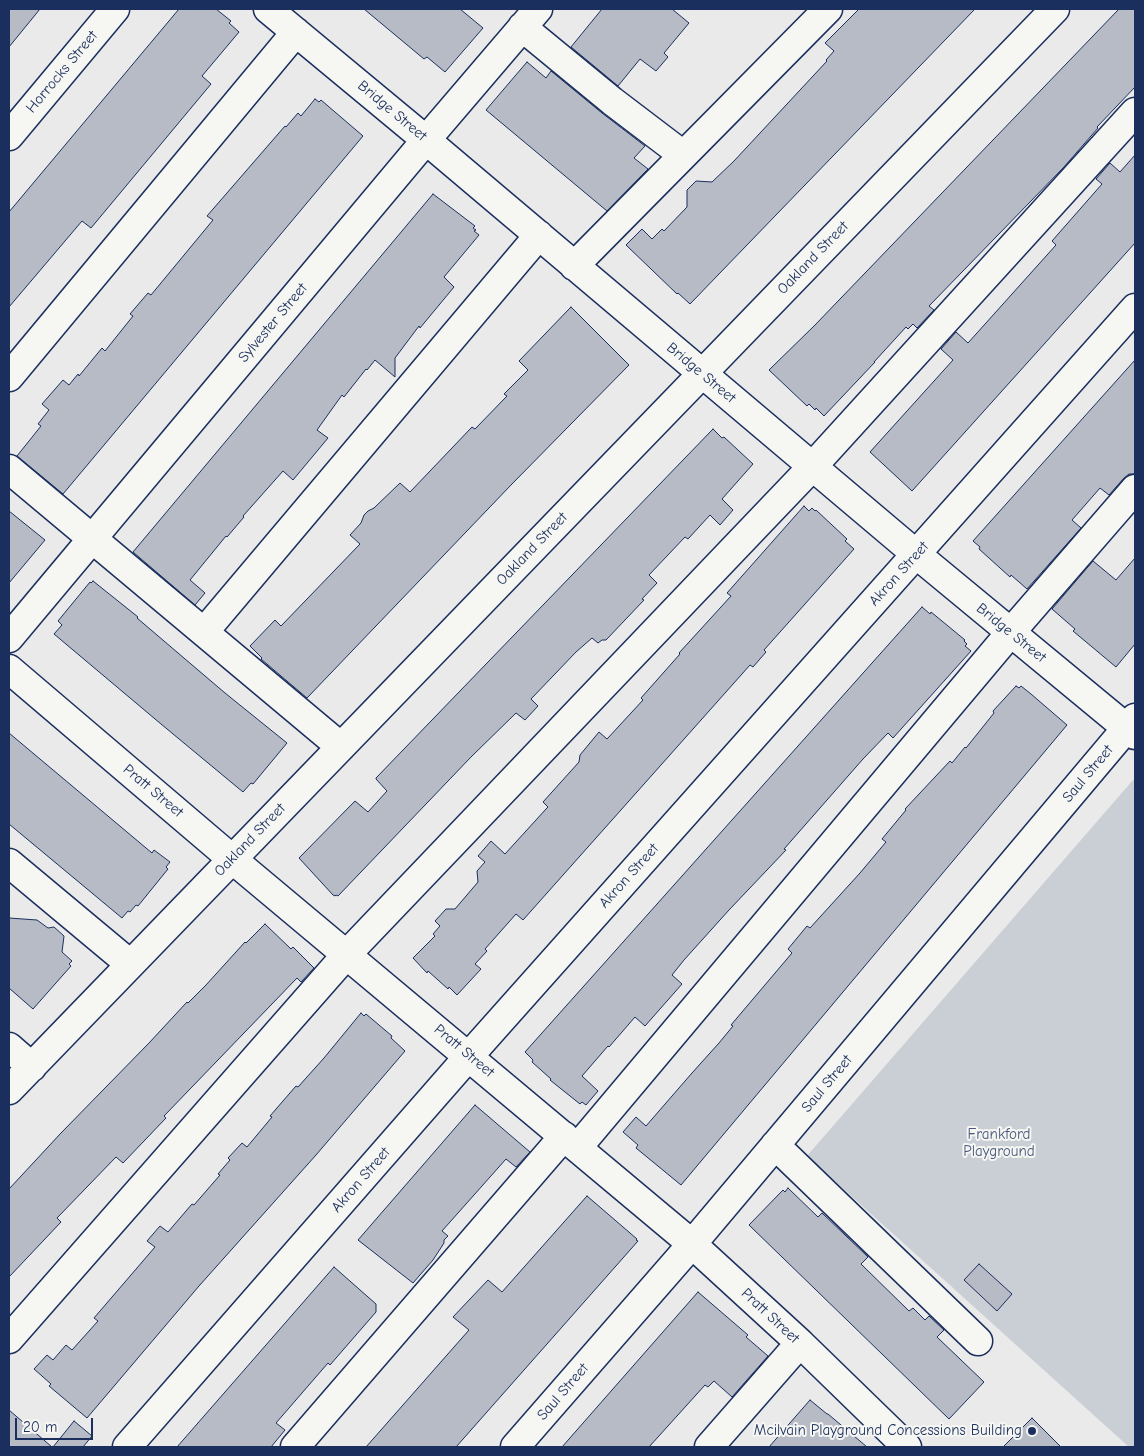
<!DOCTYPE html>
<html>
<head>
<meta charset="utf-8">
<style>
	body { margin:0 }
	#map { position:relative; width:1144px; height:1456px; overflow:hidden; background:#e9eae9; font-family:"Comic Neue",sans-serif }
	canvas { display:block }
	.frame { position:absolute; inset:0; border:10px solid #1b2f5e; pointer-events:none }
	.scale { position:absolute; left:15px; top:1418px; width:78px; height:22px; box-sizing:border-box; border:2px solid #1b2f5e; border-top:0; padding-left:6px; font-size:15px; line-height:18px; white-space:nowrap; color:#1b2f5e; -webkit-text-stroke:4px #f6f6f2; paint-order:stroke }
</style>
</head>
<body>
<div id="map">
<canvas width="1144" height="1456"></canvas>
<div class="frame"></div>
<div class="scale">20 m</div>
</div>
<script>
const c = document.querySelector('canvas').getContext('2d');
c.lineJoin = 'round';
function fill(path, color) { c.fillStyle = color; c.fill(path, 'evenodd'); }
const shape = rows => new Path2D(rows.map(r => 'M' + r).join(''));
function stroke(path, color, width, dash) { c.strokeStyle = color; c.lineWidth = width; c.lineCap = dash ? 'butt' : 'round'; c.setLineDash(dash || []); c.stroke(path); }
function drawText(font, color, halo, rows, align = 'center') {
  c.font = font + ' "Comic Neue",sans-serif'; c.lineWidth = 4; c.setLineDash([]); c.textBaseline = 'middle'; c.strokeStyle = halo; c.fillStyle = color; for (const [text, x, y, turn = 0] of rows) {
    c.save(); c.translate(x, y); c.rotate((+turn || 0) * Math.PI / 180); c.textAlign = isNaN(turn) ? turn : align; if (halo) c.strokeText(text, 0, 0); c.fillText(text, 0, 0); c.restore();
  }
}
fill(shape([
	[1133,780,1135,782,1135,1447,1129,1447,807,1156]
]), '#caced5');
const building = shape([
	[9,9,40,9,9,47,9,9],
	[179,9,216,9,231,21,229,23,239,32,202,76,211,84,91,228,82,221,9,307,9,212,179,9],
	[364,9,460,9,483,28,445,72,427,57,424,59,364,9],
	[602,9,672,9,689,23,664,53,668,57,656,71,640,59,618,86,571,47,602,9],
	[859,9,975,9,690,304,678,293,677,294,626,245,642,229,652,239,662,229,664,231,687,207,687,190,696,181,712,182,734,161,827,61,826,60,834,51,825,43,859,9],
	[1119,9,1135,9,1135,87,1097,127,1098,128,1063,168,929,306,934,310,917,328,913,324,908,329,906,327,874,362,875,362,824,416,816,408,815,410,809,404,807,406,769,370,815,325,1119,9],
	[527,62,546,78,551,71,602,113,645,146,634,158,648,169,607,211,486,110,527,62],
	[315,99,319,102,321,100,363,136,63,494,17,456,41,426,38,424,49,410,42,404,63,380,69,385,78,374,79,376,102,348,105,351,133,316,130,314,148,293,151,295,213,220,207,216,285,126,286,127,298,113,301,116,315,99],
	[1135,155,1135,243,912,491,870,452,953,360,941,349,956,332,968,343,1056,245,1052,241,1102,184,1096,179,1110,163,1120,172,1135,155],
	[433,194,475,226,473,228,476,230,474,231,479,235,444,277,454,287,420,328,419,326,395,358,395,377,375,360,367,370,366,369,344,397,342,395,317,430,328,438,293,480,283,471,243,516,244,517,227,537,226,536,190,580,205,593,195,605,133,552,433,194],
	[571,307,629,365,511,485,307,698,261,659,262,658,250,646,275,620,281,626,360,544,350,535,361,523,364,515,368,511,374,508,400,483,410,492,472,427,475,429,507,396,504,394,528,370,519,361,571,307],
	[1135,360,1135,474,1129,474,1124,478,1109,495,1100,488,1072,520,1081,528,1027,589,1011,575,1010,577,979,549,980,547,973,541,1135,360],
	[713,429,722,438,724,437,753,464,722,499,733,510,720,525,710,515,688,539,685,537,649,575,657,583,642,599,644,600,606,640,602,640,598,643,592,638,576,652,531,699,538,706,525,720,516,713,471,757,338,896,336,895,335,896,333,895,299,858,355,801,368,812,387,791,376,779,376,778,713,429],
	[804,506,809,511,812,508,815,511,816,510,847,539,845,541,854,549,764,650,766,652,753,667,750,665,523,920,516,914,485,949,487,951,475,964,481,969,457,995,449,987,448,989,428,971,427,973,413,958,435,936,433,934,440,926,435,921,446,909,455,909,478,882,477,871,485,862,478,856,491,841,505,854,546,809,548,807,543,802,579,762,580,755,599,732,607,739,643,700,641,698,680,654,679,653,731,596,727,593,804,506],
	[9,511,45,540,9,583,9,511],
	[1135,558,1135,644,1116,667,1073,631,1075,629,1052,609,1093,561,1116,580,1135,558],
	[93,581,138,617,137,618,225,693,287,743,253,784,251,783,243,792,161,724,54,634,62,625,58,621,90,582,91,583,93,581],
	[922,607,930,614,931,612,965,640,964,641,967,644,965,646,971,651,893,738,888,733,863,759,784,849,786,850,729,910,684,960,672,975,682,984,645,1026,635,1017,609,1047,608,1046,582,1076,598,1091,586,1105,582,1102,580,1104,550,1080,551,1079,532,1062,533,1060,525,1052,922,607],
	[1016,686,1019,688,1021,686,1031,694,1067,725,681,1185,636,1148,638,1145,623,1132,636,1117,646,1126,692,1073,719,1043,733,1026,731,1025,792,953,788,949,807,926,810,928,860,873,886,842,882,839,906,810,905,809,950,761,952,763,965,747,966,748,994,713,993,711,1016,686],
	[9,733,152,853,154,850,170,862,166,867,168,869,138,906,136,905,130,912,128,911,122,918,9,824,9,733],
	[9,918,37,920,48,928,54,927,64,936,62,952,72,961,69,964,71,966,63,975,33,1009,9,988,9,918],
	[265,924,291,949,293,947,314,968,301,982,297,978,164,1116,166,1118,123,1163,116,1157,57,1218,61,1222,9,1277,9,1189,61,1133,149,1043,187,1002,188,1003,206,985,245,942,246,943,265,924],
	[361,1013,364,1016,366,1014,392,1036,391,1038,405,1051,316,1155,199,1286,87,1418,49,1386,51,1384,34,1369,47,1355,53,1360,66,1345,72,1350,98,1321,94,1318,155,1247,147,1241,160,1226,168,1232,192,1204,194,1205,220,1175,218,1174,230,1160,228,1158,242,1143,247,1147,272,1117,270,1116,296,1086,298,1087,324,1058,361,1013],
	[475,1105,530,1152,516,1167,506,1159,442,1231,448,1236,444,1240,444,1243,433,1260,413,1283,358,1240,475,1105],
	[788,1188,818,1217,822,1213,868,1257,861,1264,909,1311,913,1308,925,1320,929,1316,944,1330,937,1337,984,1382,949,1419,749,1225,783,1190,785,1192,788,1188],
	[587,1196,637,1239,636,1240,638,1241,456,1447,366,1447,469,1330,453,1317,488,1280,502,1292,587,1196],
	[979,1264,1012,1294,997,1311,964,1280,979,1264],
	[334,1267,376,1304,376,1312,330,1365,328,1363,276,1423,285,1430,271,1447,177,1447,334,1267],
	[698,1292,748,1335,746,1337,768,1356,732,1397,714,1381,708,1387,705,1385,649,1447,562,1447,698,1292],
	[810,1400,827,1414,828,1414,867,1447,769,1447,810,1400],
	[9,1410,52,1447,9,1447,9,1410],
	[1032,1418,1061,1447,1003,1447,1032,1418],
	[74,1421,92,1436,83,1447,53,1447,74,1421]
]);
fill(building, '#b6bbc6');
stroke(building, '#1b2f5e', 1);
const minor = shape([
	[268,9,426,140,916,554,1135,735],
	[522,27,612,101,683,155],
	[9,136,115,9],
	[574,266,828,9],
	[9,377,296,32],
	[9,469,341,747],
	[204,632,539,235],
	[9,638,426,140,538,9],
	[9,669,232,859,692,1244,800,1343,907,1447],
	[9,863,130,964],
	[9,1047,32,1067],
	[9,1090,1055,9],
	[775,1145,978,1341],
	[578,1147,1011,632,1135,489],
	[9,1339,347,954,812,467,1135,112],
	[127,1447,469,1056,1135,308],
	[295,1447,564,1136],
	[515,1447,692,1244,1135,718],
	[709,1447,800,1343]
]);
stroke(minor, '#1b2f5e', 31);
stroke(minor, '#f6f6f2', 28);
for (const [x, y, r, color] of [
	[1032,1431,5,"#1b2f5e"]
]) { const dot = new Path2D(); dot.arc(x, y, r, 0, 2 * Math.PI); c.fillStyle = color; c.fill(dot); stroke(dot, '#f6f6f2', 2); }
drawText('15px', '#1b2f5e', '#f6f6f2', [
	["Horrocks Street",62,72,-50],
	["Bridge Street",392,111,40],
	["Oakland Street",813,258,-46],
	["Sylvester Street",273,323,-50],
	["Bridge Street",701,373,40],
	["Oakland Street",532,549,-46],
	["Akron Street",899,574,-48],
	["Bridge Street",1011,633,39],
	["Saul Street",1088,774,-50],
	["Pratt Street",153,791,40],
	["Oakland Street",250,840,-46],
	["Akron Street",629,876,-48],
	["Pratt Street",464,1051,40],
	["Saul Street",827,1084,-50],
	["Akron Street",361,1180,-49],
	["Pratt Street",770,1316,43],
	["Saul Street",563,1392,-49]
]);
drawText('15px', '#47577c', '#f6f6f2', [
	["Frankford",999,1135],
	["Playground",999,1152]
]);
drawText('15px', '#1b2f5e', '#f6f6f2', [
	["Mcilvain Playground Concessions Building",1022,1431]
], 'right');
</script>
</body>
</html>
